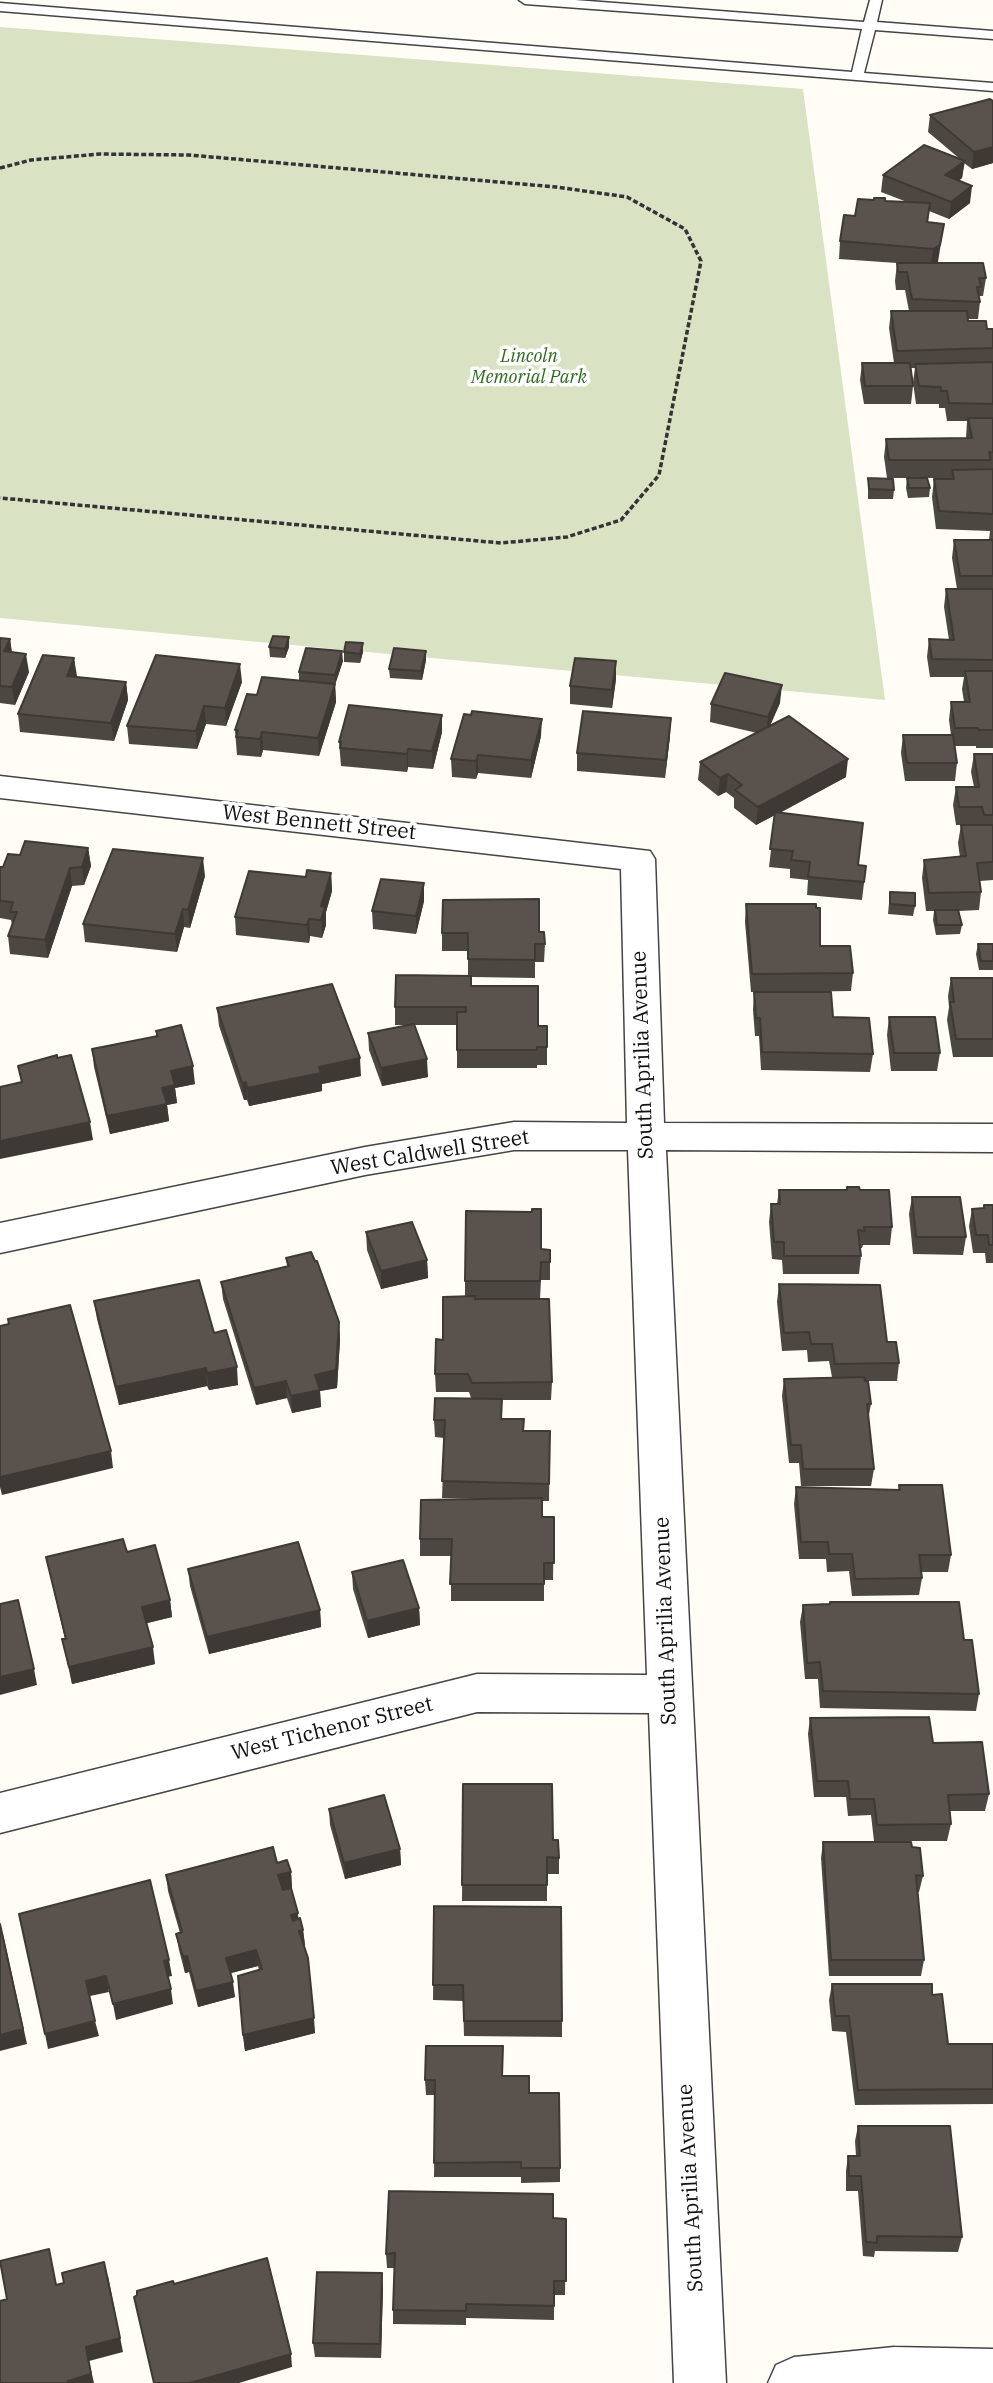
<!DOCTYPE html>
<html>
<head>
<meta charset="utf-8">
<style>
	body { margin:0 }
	canvas { display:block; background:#fffdf5 }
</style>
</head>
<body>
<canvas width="993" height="2383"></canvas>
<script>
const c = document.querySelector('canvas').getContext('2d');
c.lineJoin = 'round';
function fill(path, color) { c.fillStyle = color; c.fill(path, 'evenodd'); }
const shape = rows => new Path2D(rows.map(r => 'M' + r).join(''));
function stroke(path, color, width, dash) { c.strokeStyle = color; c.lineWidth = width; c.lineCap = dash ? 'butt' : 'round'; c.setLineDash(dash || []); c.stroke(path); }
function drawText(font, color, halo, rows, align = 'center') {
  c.font = font + ' "IBM Plex Serif",serif'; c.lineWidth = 7; c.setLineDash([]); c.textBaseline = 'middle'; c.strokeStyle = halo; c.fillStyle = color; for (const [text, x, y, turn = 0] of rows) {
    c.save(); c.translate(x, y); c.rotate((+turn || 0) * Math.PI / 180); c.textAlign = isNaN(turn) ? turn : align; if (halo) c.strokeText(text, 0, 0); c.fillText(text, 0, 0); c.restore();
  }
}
fill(shape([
	[0,27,803,89,885,700,0,618]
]), '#d9e3c4');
const lane = shape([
	[519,0,575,0,864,22,870,0,882,0,877,22,993,31,993,39,875,30,864,73,993,83,993,91,0,11,0,3,852,72,862,29,525,4,519,0]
]);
const street = shape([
	[0,776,650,851,655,859,664,1123,993,1124,993,1152,666,1150,726,2383,674,2383,649,1713,477,1712,0,1833,0,1793,477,1674,647,1675,628,1150,514,1150,365,1175,0,1253,0,1223,365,1147,514,1122,627,1123,621,869,0,798,0,776],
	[894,2347,993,2349,993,2383,768,2383,776,2365,794,2357,894,2347]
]);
stroke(lane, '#444', 3);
stroke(street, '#444', 3);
stroke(shape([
	[0,168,31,160,100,154,189,155,556,187,627,197,685,229,701,261,659,475,621,520,567,537,501,543,0,498]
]), '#333', 3.5, [5, 2.5]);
fill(lane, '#fff');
fill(street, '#fff');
fill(shape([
	[993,101,993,163,972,169,964,163,962,178,958,181,970,203,949,219,929,211,928,222,938,262,936,263,986,278,983,296,979,296,980,302,978,319,968,319,968,321,987,329,993,329,993,748,976,748,976,746,955,746,957,763,955,781,905,781,901,753,903,735,951,735,949,720,951,702,964,702,962,689,964,677,930,677,927,657,929,639,949,640,944,607,946,589,957,589,952,558,954,540,989,540,990,531,936,529,932,497,934,479,951,479,951,478,927,478,930,488,929,497,908,498,906,488,907,478,925,478,887,478,884,457,886,439,966,438,967,421,947,421,945,408,939,408,939,404,916,404,913,382,915,368,911,368,913,386,911,404,864,404,860,380,862,363,894,363,889,328,891,311,909,311,905,290,896,290,895,281,897,263,839,259,840,241,855,216,874,200,907,202,881,192,883,175,960,159,928,132,930,115],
	[868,478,894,490,893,499,868,499],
	[0,638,10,639,12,652,29,672,15,705,0,703],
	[269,647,289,647,285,658,270,657],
	[426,651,426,660,422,680,390,678,389,669],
	[344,652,363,652,360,663,344,662],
	[74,658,76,677,126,682,128,700,114,741,20,732,18,714],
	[343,661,335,684,336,702,319,756,263,750,261,757,237,755,235,730,257,695,299,680,299,672],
	[616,661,616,679,612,708,570,704,570,686],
	[242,682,226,726,206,724,197,749,129,744,127,726],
	[780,703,770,726,846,777,780,813,858,865,866,866,862,900,807,895,808,880,790,878,790,869,769,867,775,815,756,825,734,808,734,798,726,792,718,796,698,780,700,762,757,733,710,722,711,704],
	[442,732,433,769,408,767,407,772,341,766,339,742],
	[541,736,531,778,478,773,476,779,452,777,451,759],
	[670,736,665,778,577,771,577,753],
	[974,754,993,754,993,880,980,881,981,892,979,910,959,911,962,925,960,934,936,935,933,920,934,911,926,911,922,878,924,860,960,857,958,843,961,825,956,825,953,805,956,787,974,787,971,772],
	[88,848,91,866,84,885,72,886,48,958,10,954,8,936,12,925,11,920,0,918,0,867,3,867,20,855],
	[331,873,332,891,326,912,326,925,322,938,310,936,309,943,236,935,235,917,306,877],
	[205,876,190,928,184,927,177,952,85,942,83,924],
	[424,883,424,901,416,934,373,929,372,911],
	[890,892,915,906,913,916,888,914],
	[746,904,820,946,853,973,851,991,782,992,833,1017,873,1054,870,1072,761,1070,759,1036,755,1036,753,1010,754,992,751,992,745,922],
	[539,932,545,944,544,962,535,962,535,978,471,977,471,986,538,1026,547,1026,547,1065,537,1065,537,1068,457,1068,457,1025,415,1025,428,1077,382,1086,369,1050,368,1033,410,1025,395,1025,395,1007,468,976,468,951,442,951,442,933],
	[978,944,993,944,993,970,979,970,976,954],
	[951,978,993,978,993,1057,953,1057,947,1020,949,1007,948,996],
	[217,1008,361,1076,322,1084,322,1091,249,1106,247,1100,244,1100,219,1026],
	[889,1017,940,1053,937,1071,891,1071,887,1035],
	[156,1031,195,1084,175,1088,177,1103,167,1105,169,1121,110,1134,94,1067,92,1049,156,1037],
	[847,1187,860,1190,892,1227,890,1245,863,1245,862,1248,860,1248,861,1256,859,1274,783,1274,782,1260,772,1259,769,1222,771,1204,777,1204,779,1190,847,1190],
	[912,1197,966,1237,963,1255,913,1254,909,1214],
	[984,1205,993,1205,993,1263,986,1263,985,1253,973,1253,969,1226,972,1209,983,1208],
	[366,1232,427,1260,428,1278,381,1289,367,1250],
	[541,1249,550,1250,550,1280,541,1280,540,1299,552,1382,551,1400,502,1400,502,1419,524,1431,550,1431,549,1501,542,1501,542,1517,554,1517,553,1580,544,1580,544,1601,451,1601,451,1556,420,1556,420,1539,479,1499,442,1498,444,1438,435,1437,434,1420,471,1398,469,1392,436,1392,435,1374,443,1340,465,1296,465,1281],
	[286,1258,339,1322,340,1340,337,1388,320,1391,321,1407,292,1413,287,1398,256,1405,223,1299,221,1282,287,1267],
	[779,1284,887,1342,899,1363,897,1381,868,1381,871,1404,868,1420,874,1469,871,1486,801,1486,799,1463,789,1463,782,1396,784,1379,832,1377,829,1361,808,1362,807,1350,782,1351,777,1302],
	[94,1301,214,1333,238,1385,209,1390,207,1386,119,1405,97,1319],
	[899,1485,951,1555,948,1572,922,1572,922,1578,919,1595,852,1596,849,1571,827,1572,826,1559,799,1559,794,1504,796,1487,898,1490],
	[127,1552,170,1600,172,1617,146,1623,155,1664,72,1684,62,1639,65,1639,46,1557],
	[188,1569,320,1610,321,1627,209,1654,190,1586],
	[352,1572,419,1608,420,1625,368,1638,353,1589],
	[830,1602,964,1640,979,1694,976,1711,820,1708,818,1679,805,1679,800,1622,803,1605,829,1604],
	[810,1718,933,1743,989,1794,985,1811,949,1811,951,1824,947,1841,874,1841,871,1815,848,1816,846,1797,814,1797,808,1734],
	[463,1784,553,1840,559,1858,559,1874,547,1874,547,1901,462,1901],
	[329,1809,400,1849,401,1865,345,1879,330,1825],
	[823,1842,912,1847,923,1876,919,1892,917,1891,924,1960,921,1976,829,1976,821,1858],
	[291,1872,292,1888,290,1888,298,1919,303,1930,305,1945,304,1946,315,2033,245,2051,243,2035,259,1970,258,1966,230,1973,235,1997,198,2007,189,1972,185,1973,179,1950,176,1934,180,1933,168,1891,166,1875],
	[434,1906,562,2021,562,2037,464,2036,463,2001,433,2000],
	[832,1984,948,2044,993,2044,993,2104,855,2105,846,2032,832,2031,829,2000],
	[503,2076,529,2093,560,2168,560,2182,521,2183,521,2177,434,2177,435,2095,426,2095,425,2080],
	[858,2126,962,2237,958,2252,875,2251,874,2257,863,2256,858,2191,846,2191,846,2171,848,2156,856,2156,855,2141],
	[553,2218,566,2219,565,2295,554,2295,554,2320,466,2318,466,2325,393,2324,393,2310,394,2268,387,2268,386,2254],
	[383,2287,381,2358,315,2357,313,2343]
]), '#4d4742');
fill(shape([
	[993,147,993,163,972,169,974,152],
	[965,161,962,178,943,192,945,175],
	[972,186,970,203,949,219,951,202],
	[944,224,938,262,931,266,933,249],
	[289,637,289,647,285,658,285,649],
	[10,639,12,656,4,651],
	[363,643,363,652,360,663,360,654],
	[342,651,343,661,335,685,335,675],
	[426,651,426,660,422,680,421,671],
	[26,654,29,672,15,705,12,687],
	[74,658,77,676,70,694,67,676],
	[616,661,616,679,612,708,612,690],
	[240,664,242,682,226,726,225,708],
	[126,682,128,700,114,741,111,723],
	[335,684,336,702,319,756,318,738],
	[782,685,780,703,766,734,768,717],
	[204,706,206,724,197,749,196,731],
	[442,715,442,732,433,769,432,751],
	[671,718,670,736,665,778,666,760],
	[542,719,541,736,531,778,531,760],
	[262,732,263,750,261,757,260,739],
	[408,749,408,767,407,772,407,754],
	[478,755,478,773,476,779,476,761],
	[848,759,846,777,756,825,758,807],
	[728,774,726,792,718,796,720,778],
	[88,848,91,866,84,885,82,867],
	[203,858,205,876,190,928,188,910],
	[70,868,72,886,48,958,45,940],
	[331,873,332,891,326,912,326,925,322,938,321,906],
	[424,883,424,901,416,934,416,916],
	[183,909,184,927,177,952,175,934],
	[309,919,310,936,309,943,307,925],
	[360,1058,361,1076,322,1084,322,1091,249,1106,247,1088,319,1067],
	[427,1059,428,1077,382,1086,381,1068],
	[193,1066,195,1084,175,1088,177,1103,167,1105,169,1121,110,1134,107,1116,171,1071],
	[246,1082,247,1100,244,1100,242,1083],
	[90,1122,93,1140,0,1159,0,1141],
	[427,1260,428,1278,381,1289,381,1271],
	[339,1322,340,1340,337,1388,320,1391,321,1407,292,1413,291,1396,315,1375],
	[237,1367,238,1385,209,1390,207,1373],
	[206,1368,207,1386,119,1405,116,1387],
	[286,1381,287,1398,256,1405,254,1388],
	[111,1451,113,1468,2,1495,0,1487,0,1477],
	[170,1600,172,1617,144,1624,142,1607],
	[419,1608,420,1625,368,1638,367,1621],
	[320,1610,321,1627,209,1654,207,1637],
	[153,1647,155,1664,72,1684,69,1667],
	[34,1669,37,1685,0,1695,0,1677],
	[400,1849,401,1865,345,1879,344,1863],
	[291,1872,292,1888,280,1891,278,1875],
	[298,1913,299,1929,293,1930,291,1915],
	[303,1930,305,1945,301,1947,299,1931],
	[3,1934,27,2044,0,2051,0,2035],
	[256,1950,258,1966,228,1974,226,1958],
	[187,1956,189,1972,185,1973,183,1957],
	[169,1960,172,1976,167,1977,164,1961],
	[106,1976,109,1992,90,1996,86,1981],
	[233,1982,235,1997,198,2007,196,1991],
	[171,1989,173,2004,116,2020,113,2004],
	[314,2018,315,2033,245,2051,243,2035],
	[95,2021,99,2036,48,2049,45,2034],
	[382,2273,383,2287,381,2358,380,2344],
	[108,2276,123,2352,89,2361,94,2383,69,2383,68,2381,86,2347],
	[291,2354,292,2367,239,2383,190,2383]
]), '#3f3936');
const building = shape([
	[990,99,993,101,993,147,974,152,930,115,990,99],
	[924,145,965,161,945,175,972,186,951,202,883,175,924,145],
	[874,198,885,198,885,201,930,203,927,222,944,224,940,245,933,249,840,241,844,215,855,216,858,199,874,200,874,198],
	[897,263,983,263,986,278,979,278,981,287,977,287,980,302,912,299,907,272,898,272,897,263],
	[891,311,967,311,968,321,986,321,987,329,993,329,993,348,897,351,891,311],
	[993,362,993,404,949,403,947,391,941,391,941,387,919,386,915,364,993,362],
	[862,363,910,363,913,386,865,386,862,363],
	[968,418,993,418,993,452,989,452,991,460,889,460,886,439,972,438,968,418],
	[993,469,993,514,939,511,934,479,954,479,952,470,993,469],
	[868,478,893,479,894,490,869,489,868,478],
	[907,478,927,478,930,488,909,488,907,478],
	[954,540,993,540,993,576,960,576,954,540],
	[946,589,993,589,993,660,932,659,929,639,954,640,946,589],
	[273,636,289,637,285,649,269,647,273,636],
	[0,638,10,639,4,651,26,654,12,687,0,686,0,638],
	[346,642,363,643,360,654,344,652,346,642],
	[306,648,342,651,335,675,299,672,306,648],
	[394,648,426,651,421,671,389,669,394,648],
	[43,655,74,658,67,676,126,682,111,723,18,714,43,655],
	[156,655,240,664,225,708,204,706,196,731,127,726,156,655],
	[575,658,616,661,612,690,570,686,575,658],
	[965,671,993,671,993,730,979,730,978,728,955,728,951,702,970,702,965,671],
	[725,673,782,685,768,717,711,704,725,673],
	[262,677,335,684,318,738,262,732,260,739,236,737,238,730,235,730,247,694,257,695,262,677],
	[349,705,442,715,432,751,408,749,407,754,340,748,341,742,339,742,349,705],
	[472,711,542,719,531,760,478,755,476,761,451,759,464,714,471,715,472,711],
	[583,711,671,718,666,760,577,753,583,711],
	[789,716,848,759,758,807,735,790,742,785,728,774,720,778,700,762,789,716],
	[903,735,953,735,957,763,907,763,903,735],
	[974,754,993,754,993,815,984,815,982,807,959,807,956,787,979,787,974,754],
	[775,812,863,823,858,865,866,866,864,882,808,877,810,862,791,860,793,851,770,849,775,812],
	[961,825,993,825,993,862,977,863,981,892,929,893,924,860,966,856,961,825],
	[25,841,88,848,82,867,70,868,45,940,8,936,17,912,10,912,13,902,0,901,0,867,3,867,8,854,20,855,25,841],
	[113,849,203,858,188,910,183,909,175,934,83,924,113,849],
	[307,870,331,873,321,906,325,907,321,920,309,919,307,925,235,917,249,871,306,877,307,870],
	[381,879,424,883,416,916,372,911,381,879],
	[890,892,915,893,915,906,890,904,890,892],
	[539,899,539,932,544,932,545,944,535,944,535,960,468,959,468,933,442,933,443,900,539,899],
	[746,904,816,904,816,908,820,908,820,946,850,946,853,973,752,974,746,904],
	[935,910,958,910,962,925,937,925,935,910],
	[978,944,993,944,993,961,981,961,978,944],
	[396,975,471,976,471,986,538,986,538,1026,547,1026,547,1047,537,1047,537,1050,457,1050,457,1012,466,1012,466,1007,395,1007,396,975],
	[951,978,993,978,993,1039,956,1039,950,1002,954,1002,951,978],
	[332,984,360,1058,319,1067,321,1073,247,1088,246,1082,242,1083,217,1008,332,984],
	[754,992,831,992,833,1017,869,1018,873,1054,762,1052,760,1018,756,1018,754,992],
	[889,1017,935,1017,940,1053,894,1053,889,1017],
	[414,1024,427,1059,381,1068,368,1033,414,1024],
	[181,1025,193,1066,171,1071,175,1085,162,1088,167,1104,107,1116,92,1049,158,1036,156,1031,181,1025],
	[57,1055,57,1058,71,1055,90,1122,0,1141,0,1087,22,1082,18,1066,57,1055],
	[847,1187,859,1187,860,1190,889,1190,892,1227,864,1227,865,1231,858,1230,861,1256,784,1256,784,1242,774,1242,771,1204,780,1204,779,1190,847,1190,847,1187],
	[912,1197,960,1197,966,1237,916,1237,912,1197],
	[984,1205,993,1205,993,1245,989,1245,988,1235,976,1235,972,1209,984,1208,984,1205],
	[532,1209,541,1209,541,1249,550,1250,550,1262,541,1262,540,1281,465,1281,466,1211,532,1212,532,1209],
	[412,1222,427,1260,381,1271,366,1232,412,1222],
	[311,1252,315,1261,317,1261,339,1322,336,1370,315,1375,320,1390,291,1396,286,1381,254,1388,221,1282,289,1266,286,1258,311,1252],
	[199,1280,214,1333,226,1330,237,1367,207,1373,206,1368,116,1387,94,1301,199,1280],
	[779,1284,880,1285,887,1342,896,1342,899,1363,835,1364,832,1344,811,1344,809,1332,784,1333,779,1284],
	[475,1296,475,1299,549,1299,552,1382,472,1383,468,1374,435,1374,436,1339,443,1340,443,1297,475,1296],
	[70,1305,111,1451,0,1477,0,1326,9,1324,8,1319,70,1305],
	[864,1377,865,1381,868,1381,871,1404,867,1404,874,1469,803,1469,801,1445,791,1445,784,1379,864,1377],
	[435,1398,502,1399,501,1419,524,1419,523,1431,550,1431,549,1484,442,1481,445,1420,434,1420,435,1398],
	[899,1485,942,1485,951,1555,919,1555,922,1578,855,1579,852,1554,829,1554,828,1542,801,1542,796,1487,900,1490,899,1485],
	[542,1498,542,1517,554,1517,554,1563,544,1563,544,1584,450,1584,452,1539,420,1539,421,1500,542,1498],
	[123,1539,127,1552,155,1545,170,1600,142,1607,153,1647,69,1667,62,1639,66,1639,46,1557,123,1539],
	[298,1542,320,1610,207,1637,188,1569,298,1542],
	[403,1560,419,1608,367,1621,352,1572,403,1560],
	[18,1600,34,1669,0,1677,0,1604,18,1600],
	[830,1602,959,1602,964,1640,972,1640,979,1694,823,1691,820,1662,807,1663,803,1605,830,1604,830,1602],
	[929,1717,933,1743,982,1742,989,1794,948,1795,951,1824,877,1825,874,1799,850,1799,848,1781,817,1781,810,1718,929,1717],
	[463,1784,552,1784,553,1840,558,1840,559,1858,547,1857,547,1885,462,1885,463,1784],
	[384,1795,400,1849,344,1863,329,1809,384,1795],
	[823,1842,911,1842,912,1847,920,1848,923,1876,916,1875,924,1960,831,1960,823,1842],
	[273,1847,277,1863,287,1860,291,1872,278,1875,283,1890,291,1888,298,1913,291,1915,293,1921,300,1918,303,1930,299,1931,308,1958,314,2018,243,2035,238,1976,262,1969,256,1950,226,1958,233,1982,196,1991,187,1956,183,1957,176,1934,182,1932,166,1875,273,1847],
	[150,1880,169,1960,164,1961,171,1989,113,2004,106,1976,86,1981,95,2021,45,2034,19,1914,150,1880],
	[434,1906,561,1907,562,2021,464,2021,463,1985,433,1985,434,1906],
	[0,1924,23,2029,0,2035,0,1924],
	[832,1984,932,1984,932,1995,942,1994,948,2044,993,2044,993,2089,858,2090,849,2016,835,2016,832,1984],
	[426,2046,503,2046,502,2076,529,2076,529,2093,559,2093,560,2168,521,2168,521,2162,434,2163,435,2080,425,2080,426,2046],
	[858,2126,950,2126,962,2237,877,2236,877,2243,866,2242,861,2176,849,2176,848,2156,860,2156,858,2126],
	[389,2191,553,2194,553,2218,566,2219,566,2281,554,2281,554,2306,466,2304,466,2311,393,2310,395,2253,386,2254,389,2191],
	[49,2249,56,2285,64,2283,62,2273,104,2262,120,2338,86,2347,91,2374,68,2381,69,2383,0,2383,0,2301,7,2299,0,2261,49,2249],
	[267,2258,291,2354,190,2383,154,2383,134,2297,137,2295,137,2291,173,2281,174,2284,267,2258],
	[317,2272,382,2273,380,2344,313,2343,317,2272]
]);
fill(building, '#5a524d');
stroke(building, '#3f3936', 2);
drawText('italic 18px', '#2f6b1f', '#fff', [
	["Lincoln",529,357],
	["Memorial Park",529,378]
]);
drawText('21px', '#111', '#fff', [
	["West Bennett Street",319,823,6],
	["South Aprilia Avenue",643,1055,-92],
	["West Caldwell Street",430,1153,-9],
	["South Aprilia Avenue",666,1621,-92],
	["West Tichenor Street",332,1729,-14],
	["South Aprilia Avenue",691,2188,-93]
]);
</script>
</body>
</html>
